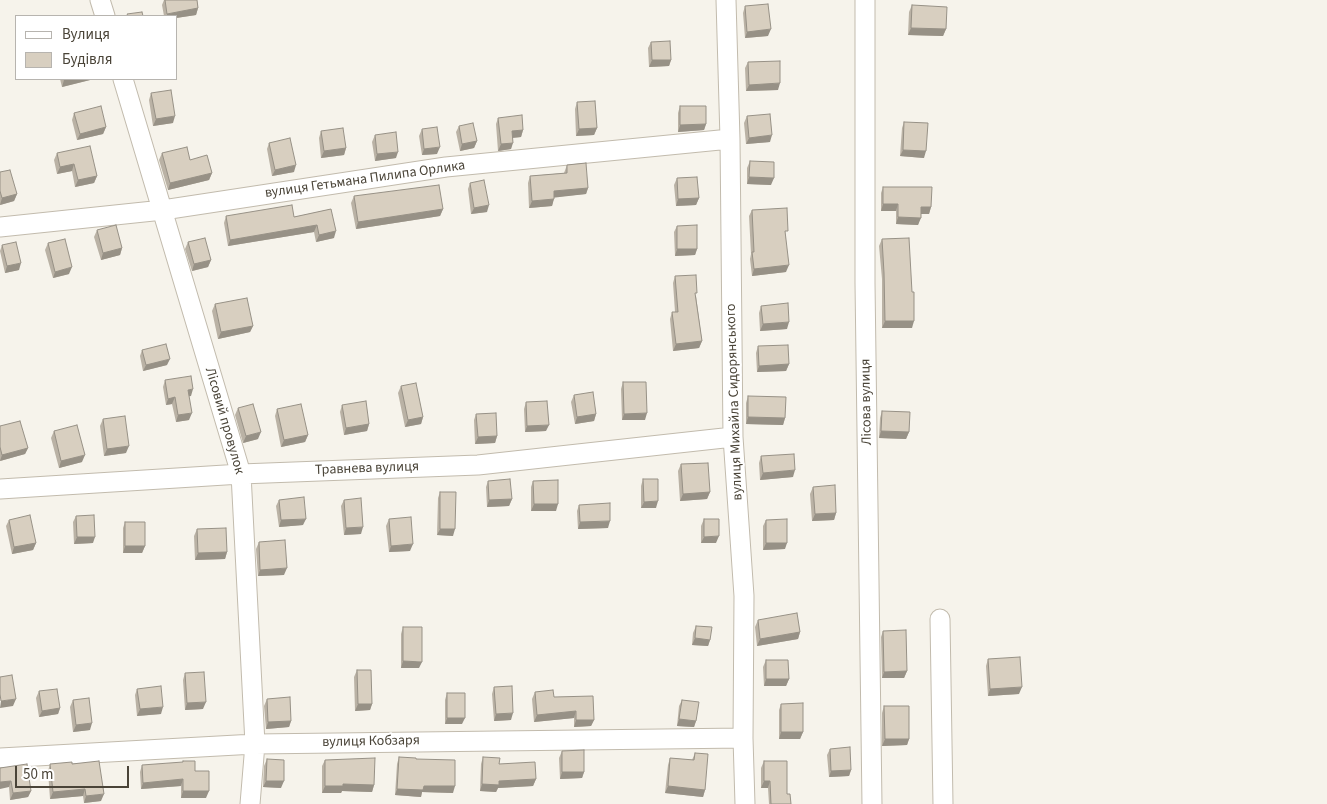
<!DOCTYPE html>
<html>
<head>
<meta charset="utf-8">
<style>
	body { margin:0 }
	#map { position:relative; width:1327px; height:804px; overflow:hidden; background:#f6f3eb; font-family:"Source Sans 3",sans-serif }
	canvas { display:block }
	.legend { position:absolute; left:15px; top:15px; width:162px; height:65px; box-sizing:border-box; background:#fff; border:1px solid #b7b4af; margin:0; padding:6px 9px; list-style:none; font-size:15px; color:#4a4438 }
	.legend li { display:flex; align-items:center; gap:10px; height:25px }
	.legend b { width:25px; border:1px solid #b7b4af }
	.scale { position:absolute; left:15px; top:766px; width:114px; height:22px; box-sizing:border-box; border:2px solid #4a4438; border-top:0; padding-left:6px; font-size:15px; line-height:18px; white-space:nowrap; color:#4a4438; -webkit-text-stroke:4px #fff; paint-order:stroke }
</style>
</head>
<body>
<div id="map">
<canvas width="1327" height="804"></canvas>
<ul class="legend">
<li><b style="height:6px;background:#fff"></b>Вулиця</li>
<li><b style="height:14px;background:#d8cfc0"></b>Будівля</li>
</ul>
<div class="scale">50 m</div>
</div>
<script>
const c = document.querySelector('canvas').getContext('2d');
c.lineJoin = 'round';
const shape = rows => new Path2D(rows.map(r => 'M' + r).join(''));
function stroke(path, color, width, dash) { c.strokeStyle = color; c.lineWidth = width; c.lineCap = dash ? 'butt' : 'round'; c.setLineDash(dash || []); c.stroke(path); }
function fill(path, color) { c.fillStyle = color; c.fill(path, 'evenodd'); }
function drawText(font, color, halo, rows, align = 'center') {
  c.font = font + ' "Source Sans 3",sans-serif'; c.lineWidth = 4; c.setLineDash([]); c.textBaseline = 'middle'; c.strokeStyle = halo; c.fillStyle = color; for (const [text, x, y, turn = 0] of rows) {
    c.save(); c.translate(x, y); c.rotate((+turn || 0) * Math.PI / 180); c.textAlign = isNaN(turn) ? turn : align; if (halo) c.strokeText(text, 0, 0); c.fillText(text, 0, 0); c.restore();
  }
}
const minor = shape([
	[100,0,105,16],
	[726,0,730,139,733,437,744,596,743,738,745,804],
	[865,0,865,283,872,804],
	[123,79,241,474,255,744,250,804],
	[0,227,163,210,446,167,730,139],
	[0,489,241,474,478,465,733,437],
	[940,619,943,804],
	[0,758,255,744,743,738]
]);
stroke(minor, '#c2bbad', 21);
stroke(minor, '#fff', 19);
fill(shape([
	[164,0,197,0,198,8,196,15,176,18,176,16,164,16,162,5],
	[912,5,946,29,943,36,908,35,909,12],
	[745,6,768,36,745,38,743,13],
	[651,42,671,60,669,66,649,67,648,48],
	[748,62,778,90,746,91,745,68],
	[60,79,94,79,62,87],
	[151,93,173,123,153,126,149,100],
	[577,102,597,128,594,135,576,136,575,109],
	[680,106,706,124,704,130,678,132,678,113],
	[74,113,106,127,103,134,77,140,72,120],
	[747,116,770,142,746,144,744,123],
	[498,118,523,130,521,137,513,138,511,149,498,151,496,124],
	[904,122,924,158,900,156,902,128],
	[459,126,477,141,474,148,460,151,456,132],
	[422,129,437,154,422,155,419,136],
	[321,131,346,148,344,155,321,158,319,138],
	[375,135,396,158,375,161,372,142],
	[269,143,294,172,272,176,267,149],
	[57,153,97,176,94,183,75,187,72,171,57,174,54,160],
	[162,153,212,173,209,180,168,190,159,160],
	[750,161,771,185,747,184,747,168],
	[567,165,588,188,586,194,554,197,552,206,529,208,528,183,530,176,564,173],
	[0,172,17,194,14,201,0,205],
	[677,178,699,198,696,205,676,206,674,185],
	[470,183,487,212,471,214,468,189],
	[883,187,931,207,929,214,921,214,918,225,896,224,896,211,881,211,881,193],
	[354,196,443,209,440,216,356,229,351,203],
	[331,209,334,238,316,242,314,232,228,246,224,223,226,216,294,217],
	[752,210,786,237,786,272,752,276,750,259,751,254,749,216],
	[677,226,697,249,695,255,675,256,674,232],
	[97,230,122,248,120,255,101,260,94,237],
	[882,239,912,328,882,328,882,279,879,246],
	[188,242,211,260,208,267,192,271,185,249],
	[48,243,69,274,53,278,45,250],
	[2,245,19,270,5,273,0,251],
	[675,276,696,296,702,341,699,348,673,351,670,319,672,312,675,312,673,283],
	[215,304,253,326,250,332,218,339,212,311],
	[761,306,787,329,760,331,759,313],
	[758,346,789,364,786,371,757,372,756,353],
	[142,350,167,365,143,371,140,356],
	[165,380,191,396,189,396,189,420,176,422,172,404,166,405,163,387],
	[623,382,645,420,622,420,621,389],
	[401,386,423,417,421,424,405,427,398,393],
	[574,395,596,414,594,421,575,424,571,402],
	[748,396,785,418,783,425,746,424,746,403],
	[526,402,546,431,525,432,524,409],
	[342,405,369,424,367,431,344,435,340,412],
	[238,408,258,439,243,443,235,415],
	[277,409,308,435,305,442,281,447,275,416],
	[882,411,909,432,906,439,879,438,880,418],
	[476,414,497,436,495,443,475,444,474,420],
	[103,419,126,453,104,456,100,426],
	[0,426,28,448,25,454,0,461],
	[54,431,82,462,59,468,51,438],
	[761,456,793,477,760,480,759,463],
	[681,464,710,492,707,499,680,501,678,471],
	[643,479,656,508,641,508,641,486],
	[488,481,512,499,509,506,487,507,486,487],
	[533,481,556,511,531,511,531,487],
	[813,487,836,513,834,520,812,521,810,494],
	[440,492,453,536,437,535,438,498],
	[279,500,303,525,279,527,276,506],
	[344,500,361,534,344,535,341,506],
	[579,505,608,528,578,529,577,511],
	[76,516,93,543,74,544,73,522],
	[389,519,410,551,389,552,386,526],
	[704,519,716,543,701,543,701,526],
	[9,520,36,543,33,550,12,554,6,526],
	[766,520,785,549,763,550,763,526],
	[125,522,145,546,142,553,123,553,123,528],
	[197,529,227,552,225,559,195,560,194,536],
	[259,542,284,575,258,576,256,549],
	[758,620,800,632,798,639,757,646,755,627],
	[696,626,710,640,708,646,692,645,693,633],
	[403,627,419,668,401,668,401,634],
	[883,631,907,671,904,678,882,678,881,637],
	[988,659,1019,694,988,696,986,666],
	[766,660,789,679,786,686,764,686,763,667],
	[357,670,372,704,370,710,355,711,354,677],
	[185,673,203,709,185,710,183,680],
	[494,687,511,720,494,721,492,694],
	[137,689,161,714,137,716,135,695],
	[39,691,60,708,58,714,39,717,36,698],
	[535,692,554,697,594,720,591,726,574,727,574,718,534,722,532,699],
	[447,693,462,724,445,724,445,700],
	[267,699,291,721,289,727,266,729,264,706],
	[73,700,90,730,73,732,70,707],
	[682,700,696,721,694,727,677,726,679,706],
	[781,704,803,732,800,739,779,739,779,710],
	[884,706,909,739,907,745,882,746,882,713],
	[830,749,851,770,849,776,829,777,827,755],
	[562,751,584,772,582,778,560,779,559,758],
	[695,753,705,790,703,797,665,793,668,765,670,758,692,760],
	[399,757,416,759,453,793,422,792,421,797,395,795,397,764],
	[483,757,536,779,533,786,498,788,496,792,480,791,481,764],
	[267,759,281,788,263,787,264,766],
	[325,760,374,785,372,792,342,791,341,793,322,793,322,766],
	[764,761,787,794,791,804,769,804,768,788,761,788,761,768],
	[50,764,72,764,101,801,84,803,83,796,50,799,48,771],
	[142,765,195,771,206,798,181,798,181,786,141,789,140,772],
	[0,768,31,791,28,797,10,800,9,787]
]), '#bab2a5');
fill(shape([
	[198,8,196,15,176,18,176,16,167,16,167,14],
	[911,28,946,29,943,36,908,35],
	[771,29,768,36,745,38,747,32],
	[652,60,671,60,669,66,649,67],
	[69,79,94,79,62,87,64,80],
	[780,83,778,90,746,91,749,85],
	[175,116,173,123,153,126,156,119],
	[706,124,704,130,678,132,680,125],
	[106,127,103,134,77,140,80,134],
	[597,128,594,135,576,136,579,129],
	[523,130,521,137,510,138,512,131],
	[772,135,770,142,746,144,749,138],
	[477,141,474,148,460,151,462,144],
	[513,143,511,149,498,151,501,144],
	[440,147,437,154,422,155,424,149],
	[346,148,344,155,321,158,324,151],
	[903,150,926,151,924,158,900,156],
	[398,152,396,158,375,161,377,154],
	[74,164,72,171,57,174,60,167],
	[296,165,294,172,272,176,275,170],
	[212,173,209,180,168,190,170,183],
	[97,176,94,183,75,187,78,180],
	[749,177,774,178,771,185,747,184],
	[588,188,586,194,551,198,554,191],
	[17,194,14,201,0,205,2,198],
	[699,198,696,205,676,206,678,199],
	[554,199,552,206,529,208,532,201],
	[883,204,898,204,896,211,881,211],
	[489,205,487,212,471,214,474,208],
	[921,207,931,207,929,214,918,214],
	[443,209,440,216,356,229,358,222],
	[898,217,921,218,918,225,896,224],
	[317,225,314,232,228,246,230,240],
	[336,231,334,238,316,242,319,235],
	[122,248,120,255,101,260,103,253],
	[677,249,697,249,695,255,675,256],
	[211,260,208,267,192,271,194,264],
	[21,263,19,270,5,273,7,266],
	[789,265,786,272,752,276,754,269],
	[72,267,69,274,53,278,55,272],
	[885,321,914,321,912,328,882,328],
	[789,322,787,329,760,331,763,324],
	[253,326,250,332,218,339,221,332],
	[702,341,699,348,673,351,676,344],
	[170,359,167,365,143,371,146,365],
	[789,364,786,371,757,372,759,366],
	[193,389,191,396,185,397,188,390],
	[175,397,172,404,166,405,168,399],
	[192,413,189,420,176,422,178,415],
	[647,413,645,420,622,420,624,414],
	[596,414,594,421,575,424,577,417],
	[423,417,421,424,405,427,408,420],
	[748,417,785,418,783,425,746,424],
	[369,424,367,431,344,435,346,428],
	[549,425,546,431,525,432,527,426],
	[881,431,909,432,906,439,879,438],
	[261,432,258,439,243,443,246,436],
	[308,435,305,442,281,447,284,440],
	[497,436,495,443,475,444,478,437],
	[129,446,126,453,104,456,107,449],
	[28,448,25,454,0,461,2,455],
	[85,455,82,462,59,468,61,461],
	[795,470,793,477,760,480,763,473],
	[710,492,707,499,680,501,683,494],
	[512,499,509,506,487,507,489,500],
	[658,501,656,508,641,508,644,502],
	[534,504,558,504,556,511,531,511],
	[836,513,834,520,812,521,815,514],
	[306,519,303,525,279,527,281,520],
	[610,521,608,528,578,529,580,522],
	[363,527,361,534,344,535,346,528],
	[440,529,455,529,453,536,437,535],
	[719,536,716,543,701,543,704,537],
	[77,537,95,537,93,543,74,544],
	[36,543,33,550,12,554,14,547],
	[766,543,787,543,785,549,763,550],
	[413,544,410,551,389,552,391,546],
	[125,546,145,546,142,553,123,553],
	[227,552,225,559,195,560,198,553],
	[287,568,284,575,258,576,260,570],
	[800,632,798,639,757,646,760,639],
	[695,638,710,640,708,646,692,645],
	[403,661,422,662,419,668,401,668],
	[907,671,904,678,882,678,884,672],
	[766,679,789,679,786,686,764,686],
	[1022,687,1019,694,988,696,990,689],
	[16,699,13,706,0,708,1,701],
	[206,702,203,709,185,710,187,703],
	[358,704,372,704,370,710,355,711],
	[163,707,161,714,137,716,140,709],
	[60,708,58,714,39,717,42,711],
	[576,711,574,718,534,722,537,715],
	[513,713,511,720,494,721,496,714],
	[447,718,465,718,462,724,445,724],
	[679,719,696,721,694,727,677,726],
	[576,720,594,720,591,726,574,727],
	[291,721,289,727,266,729,268,722],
	[92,723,90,730,73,732,76,725],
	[781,732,803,732,800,739,779,739],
	[885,739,909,739,907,745,882,746],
	[851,770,849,776,829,777,831,771],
	[562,772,584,772,582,778,560,779],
	[183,779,181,786,141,789,143,783],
	[536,779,533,786,498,788,496,792,480,791,482,784,499,781],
	[11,781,9,787,0,789,0,782],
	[266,781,284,781,281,788,263,787],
	[764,781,770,781,768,788,761,788],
	[343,784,374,785,372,792,342,791,341,793,322,793,325,786],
	[424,786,455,786,453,793,422,792,421,797,395,795,397,789],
	[668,786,705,790,703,797,665,793],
	[85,789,83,796,50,799,53,792],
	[31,791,28,797,10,800,13,793],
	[183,791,209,791,206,798,181,798],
	[104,794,101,801,84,803,86,796]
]), '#979186');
const building = shape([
	[165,0,197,0,198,8,167,14,165,0],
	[768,4,771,29,747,32,745,6,768,4],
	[912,5,947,7,946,29,911,28,912,5],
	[142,12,143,16,128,16,127,14,142,12],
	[670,41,671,60,652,60,651,42,670,41],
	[780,61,780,83,749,85,748,62,780,61],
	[171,90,175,116,156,119,151,93,171,90],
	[595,101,597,128,579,129,577,102,595,101],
	[101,106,106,127,80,134,74,113,101,106],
	[680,106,706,106,706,124,680,125,680,106],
	[770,114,772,135,749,138,747,116,770,114],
	[522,115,523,130,512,131,513,143,501,144,498,118,522,115],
	[904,122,928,123,926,151,903,150,904,122],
	[473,123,477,141,462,144,459,126,473,123],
	[437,127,440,147,424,149,422,129,437,127],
	[343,128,346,148,324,151,321,131,343,128],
	[396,132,398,152,377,154,375,135,396,132],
	[290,138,296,165,275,170,269,143,290,138],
	[90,146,97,176,78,180,74,164,60,167,57,153,90,146],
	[187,147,190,160,207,155,212,173,170,183,162,153,187,147],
	[750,161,774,162,774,178,749,177,750,161],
	[586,163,588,188,554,191,554,199,532,201,530,176,567,173,567,165,586,163],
	[10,170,17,194,2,198,0,191,0,172,10,170],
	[697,177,699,198,678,199,677,178,697,177],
	[484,180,489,205,474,208,470,183,484,180],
	[439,185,443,209,358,222,354,196,439,185],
	[883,187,932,187,931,207,921,207,921,218,898,217,898,204,883,204,883,187],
	[292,205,294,217,331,209,336,231,319,235,317,225,230,240,226,216,292,205],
	[787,208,788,231,785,231,789,265,754,269,752,252,754,252,752,210,787,208],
	[116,225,122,248,103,253,97,230,116,225],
	[697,225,697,249,677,249,677,226,697,225],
	[205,238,211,260,194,264,188,242,205,238],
	[909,238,912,292,914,292,914,321,885,321,884,273,882,239,909,238],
	[65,239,72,267,55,272,48,243,65,239],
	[16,242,21,263,7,266,2,245,16,242],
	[696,275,697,293,695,293,702,341,676,344,672,312,678,312,675,276,696,275],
	[247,298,253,326,221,332,215,304,247,298],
	[788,303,789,322,763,324,761,306,788,303],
	[166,344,170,359,146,365,142,350,166,344],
	[788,345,789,364,759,366,758,346,788,345],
	[191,376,193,389,188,390,192,413,178,415,175,397,168,399,165,380,191,376],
	[623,382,646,382,647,413,624,414,623,382],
	[416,383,423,417,408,420,401,386,416,383],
	[593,392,596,414,577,417,574,395,593,392],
	[748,396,786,397,785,418,748,417,748,396],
	[366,401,369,424,346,428,342,405,366,401],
	[547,401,549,425,527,426,526,402,547,401],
	[253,404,261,432,246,436,238,408,253,404],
	[301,404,308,435,284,440,277,409,301,404],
	[882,411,910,412,909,432,881,431,882,411],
	[496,413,497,436,478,437,476,414,496,413],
	[125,416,129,446,107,449,103,419,125,416],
	[20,421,28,448,2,455,0,447,0,426,20,421],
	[77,425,85,455,61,461,54,431,77,425],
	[794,454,795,470,763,473,761,456,794,454],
	[708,463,710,492,683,494,681,464,708,463],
	[510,479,512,499,489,500,488,481,510,479],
	[643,479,658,479,658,501,644,502,643,479],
	[558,480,558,504,534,504,533,481,558,480],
	[835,485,836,513,815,514,813,487,835,485],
	[440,492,456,492,455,529,440,529,440,492],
	[304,497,306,519,281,520,279,500,304,497],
	[361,498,363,527,346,528,344,500,361,498],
	[610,503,610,521,580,522,579,505,610,503],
	[30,515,36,543,14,547,9,520,30,515],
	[94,515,95,537,77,537,76,516,94,515],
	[411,517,413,544,391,546,389,519,411,517],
	[704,519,719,519,719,536,704,537,704,519],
	[787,519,787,543,766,543,766,520,787,519],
	[125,522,145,522,145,546,125,546,125,522],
	[226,528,227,552,198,553,197,529,226,528],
	[285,540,287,568,260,570,259,542,285,540],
	[797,613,800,632,760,639,758,620,797,613],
	[696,626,712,627,710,640,695,638,696,626],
	[403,627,422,627,422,662,403,661,403,627],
	[906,630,907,671,884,672,883,631,906,630],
	[1020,657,1022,687,990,689,988,659,1020,657],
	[766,660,788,660,789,679,766,679,766,660],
	[357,670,371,670,372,704,358,704,357,670],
	[204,672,206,702,187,703,185,673,204,672],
	[12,675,16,699,1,701,0,694,0,677,12,675],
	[161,686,163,707,140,709,137,689,161,686],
	[512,686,513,713,496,714,494,687,512,686],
	[57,689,60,708,42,711,39,691,57,689],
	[553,690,554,697,593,696,594,720,576,720,576,711,537,715,535,692,553,690],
	[447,693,465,693,465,718,447,718,447,693],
	[290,697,291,721,268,722,267,699,290,697],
	[89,698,92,723,76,725,73,700,89,698],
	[682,700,699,702,696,721,679,719,682,700],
	[803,703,803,732,781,732,781,704,803,703],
	[884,706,909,706,909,739,885,739,884,706],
	[850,747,851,770,831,771,830,749,850,747],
	[584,750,584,772,562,772,562,751,584,750],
	[695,753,708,754,705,790,668,786,670,758,694,760,695,753],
	[399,757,416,758,416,759,455,760,455,786,424,786,423,790,397,789,399,757],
	[483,757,500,758,499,764,535,762,536,779,499,781,499,785,482,784,483,757],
	[375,758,374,785,343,784,343,786,325,786,325,760,375,758],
	[267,759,284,760,284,781,266,781,267,759],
	[99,761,104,794,86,796,85,789,53,792,50,764,72,762,72,764,99,761],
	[183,761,195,761,195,771,209,771,209,791,183,791,183,779,143,783,142,765,183,762,183,761],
	[764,761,787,761,787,794,790,794,791,804,771,804,770,781,764,781,764,761],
	[27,764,31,791,13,793,11,781,0,782,0,768,27,764]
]);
fill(building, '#d8cfc0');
stroke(building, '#979186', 1);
drawText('14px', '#4a4438', '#fff', [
	["вулиця Гетьмана Пилипа Орлика",365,180,-8],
	["вулиця Михайла Сидорянського",735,402,-92],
	["Лісова вулиця",867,402,-91],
	["Лісовий провулок",224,421,74],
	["Травнева вулиця",367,469,-2],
	["вулиця Кобзаря",371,742,-1]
]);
</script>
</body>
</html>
